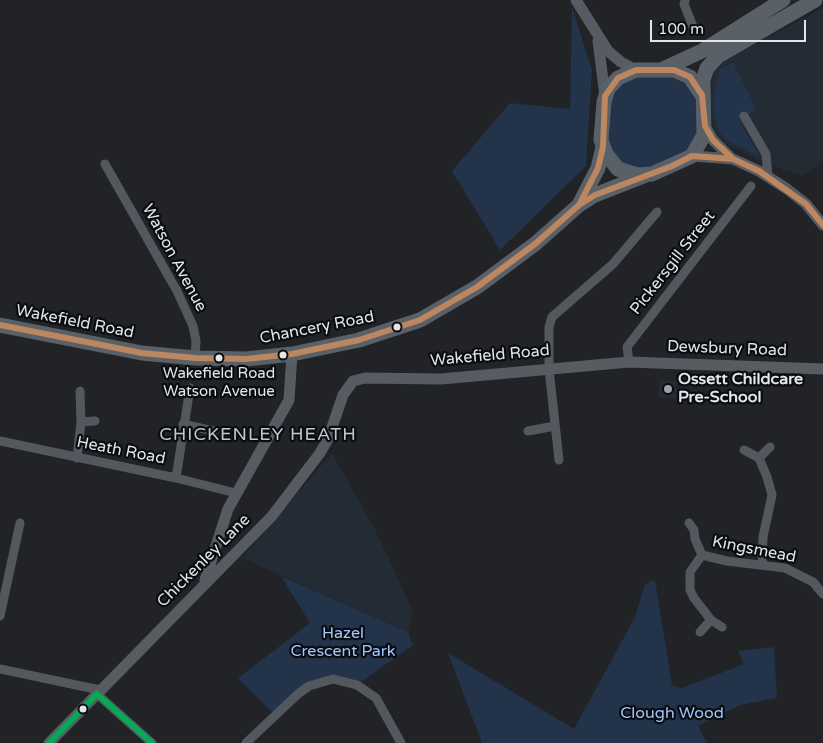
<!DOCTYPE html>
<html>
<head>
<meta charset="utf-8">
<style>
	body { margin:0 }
	#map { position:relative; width:823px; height:743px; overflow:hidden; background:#212326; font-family:"Varela Round",sans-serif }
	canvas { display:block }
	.scale { position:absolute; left:650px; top:20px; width:156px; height:22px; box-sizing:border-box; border:2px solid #e2e5ea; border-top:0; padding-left:6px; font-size:15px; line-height:18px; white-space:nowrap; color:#e2e5ea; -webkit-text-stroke:4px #0a0c0f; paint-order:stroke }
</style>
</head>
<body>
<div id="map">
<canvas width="823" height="743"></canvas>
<div class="scale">100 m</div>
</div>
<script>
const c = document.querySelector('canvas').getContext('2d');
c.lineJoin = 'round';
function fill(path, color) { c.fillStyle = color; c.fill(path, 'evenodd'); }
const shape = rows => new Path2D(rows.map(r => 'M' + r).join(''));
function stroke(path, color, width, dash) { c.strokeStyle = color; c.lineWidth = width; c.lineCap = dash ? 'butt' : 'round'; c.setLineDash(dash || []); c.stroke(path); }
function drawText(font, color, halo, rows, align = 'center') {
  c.font = font + ' "Varela Round",sans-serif'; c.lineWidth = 4.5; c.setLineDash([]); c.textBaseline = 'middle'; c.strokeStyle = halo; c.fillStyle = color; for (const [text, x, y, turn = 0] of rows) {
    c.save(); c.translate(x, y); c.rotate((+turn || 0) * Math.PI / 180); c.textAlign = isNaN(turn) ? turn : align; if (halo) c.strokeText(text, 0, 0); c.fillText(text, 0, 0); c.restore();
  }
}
fill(shape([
	[823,8,823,163,803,176,762,162,727,144,717,135,713,125,710,95,714,71,722,61],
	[659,380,677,381,676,399,658,398],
	[332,453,375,529,413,611,408,632,242,558]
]), '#232b35');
fill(shape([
	[572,7,592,70,586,166,500,250,452,171,510,103,570,109],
	[733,62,756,108,740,123,761,158,725,139,718,130,714,113,714,92,720,69],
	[648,69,697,85,698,149,637,175,603,147,608,89],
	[281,576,408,632,413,645,357,685,322,681,275,715,238,678,310,623],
	[655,580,672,685,682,688,744,664,738,651,774,647,777,698,740,705,698,726,707,743,482,743,448,653,574,729,635,617,645,584]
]), '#22334a');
stroke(shape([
	[685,0,684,4,694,29],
	[744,116,766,154,768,176],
	[105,164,177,291,193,326,196,341,195,358],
	[629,362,627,347,751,186],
	[81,422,95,421],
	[183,424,213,431],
	[528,431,555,426],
	[0,441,176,478,236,493],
	[744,450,759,458,767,477,772,495,763,537,762,564],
	[77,458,81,422,80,391],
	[759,458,770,447],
	[559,460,549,369,549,327,552,317,613,264,657,212],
	[176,478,190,388],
	[689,523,694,530,695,539,702,555,727,561,785,568,813,582,823,594],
	[702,555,690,572,690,590,694,598,711,620],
	[0,616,20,523],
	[700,632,711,620,722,627],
	[0,669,100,690],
	[97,694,152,743],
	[246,743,298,694,309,686,333,679,357,685,376,698,401,743]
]), '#54585e', 9);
stroke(shape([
	[576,0,608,51,621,62,636,70],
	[598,41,605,96],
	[705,126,713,140,731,158],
	[692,156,733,159,759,171,787,189,806,204,823,225],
	[205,580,228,509,289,400,292,354],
	[49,743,272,516,320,453,328,439,343,395,353,381,365,378,441,379,629,362,823,369]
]), '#575c63', 11);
stroke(shape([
	[663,69,702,51,783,0],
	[702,95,690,77,674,70,636,70,618,78,608,89,604,102,601,140,606,154,618,169,637,175,652,174,692,156,704,135,703,80,707,68,718,56,815,0],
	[580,203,598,168,603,147],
	[0,325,142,353,195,358,246,359,292,354,359,340,420,320,477,287,535,244,579,205,595,195,646,175]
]), '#5a6068', 15);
stroke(shape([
	[579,205,598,168,603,147,605,96,618,78,636,70,674,70,690,77,702,95,705,126,713,140,733,159],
	[0,325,142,353,195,358,246,359,292,354,359,340,420,320,477,287,535,244,579,205,595,195,672,166,692,156,733,159,759,171,806,204,823,225]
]), '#bb8660', 6);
stroke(shape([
	[97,694,152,743],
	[49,743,97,694]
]), '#06aa56', 6);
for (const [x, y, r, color] of [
	[397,327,4.5,"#e2e5ea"],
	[283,355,4.5,"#e2e5ea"],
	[219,358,4.5,"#e2e5ea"],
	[668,389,5,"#9ea1a5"],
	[83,709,4.5,"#e2e5ea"]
]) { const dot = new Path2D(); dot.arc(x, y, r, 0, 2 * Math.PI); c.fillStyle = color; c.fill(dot); stroke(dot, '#0a0c0f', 2); }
drawText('15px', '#e2e5ea', '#0a0c0f', [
	["Wakefield Road",219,374],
	["Watson Avenue",219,392]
]);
drawText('16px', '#e2e5ea', '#0a0c0f', [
	["Watson Avenue",174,258,62],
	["Pickersgill Street",673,263,-52],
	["Wakefield Road",75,322,11],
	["Chancery Road",317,328,-11],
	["Dewsbury Road",727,349,2],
	["Wakefield Road",490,356,-5],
	["Heath Road",121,451,11],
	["Kingsmead",754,550,11],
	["Chickenley Lane",204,561,-45]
]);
drawText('bold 16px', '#e2e5ea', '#0a0c0f', [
	["Ossett Childcare",678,380],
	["Pre-School",678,398]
], 'left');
drawText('16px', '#9fc7fe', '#0a0c0f', [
	["Hazel",343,634],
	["Crescent Park",343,652],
	["Clough Wood",672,714]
]);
c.letterSpacing = '1px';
drawText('18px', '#c0c7cf', '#0a0c0f', [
	["CHICKENLEY HEATH",258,435]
]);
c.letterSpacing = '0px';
</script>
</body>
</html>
